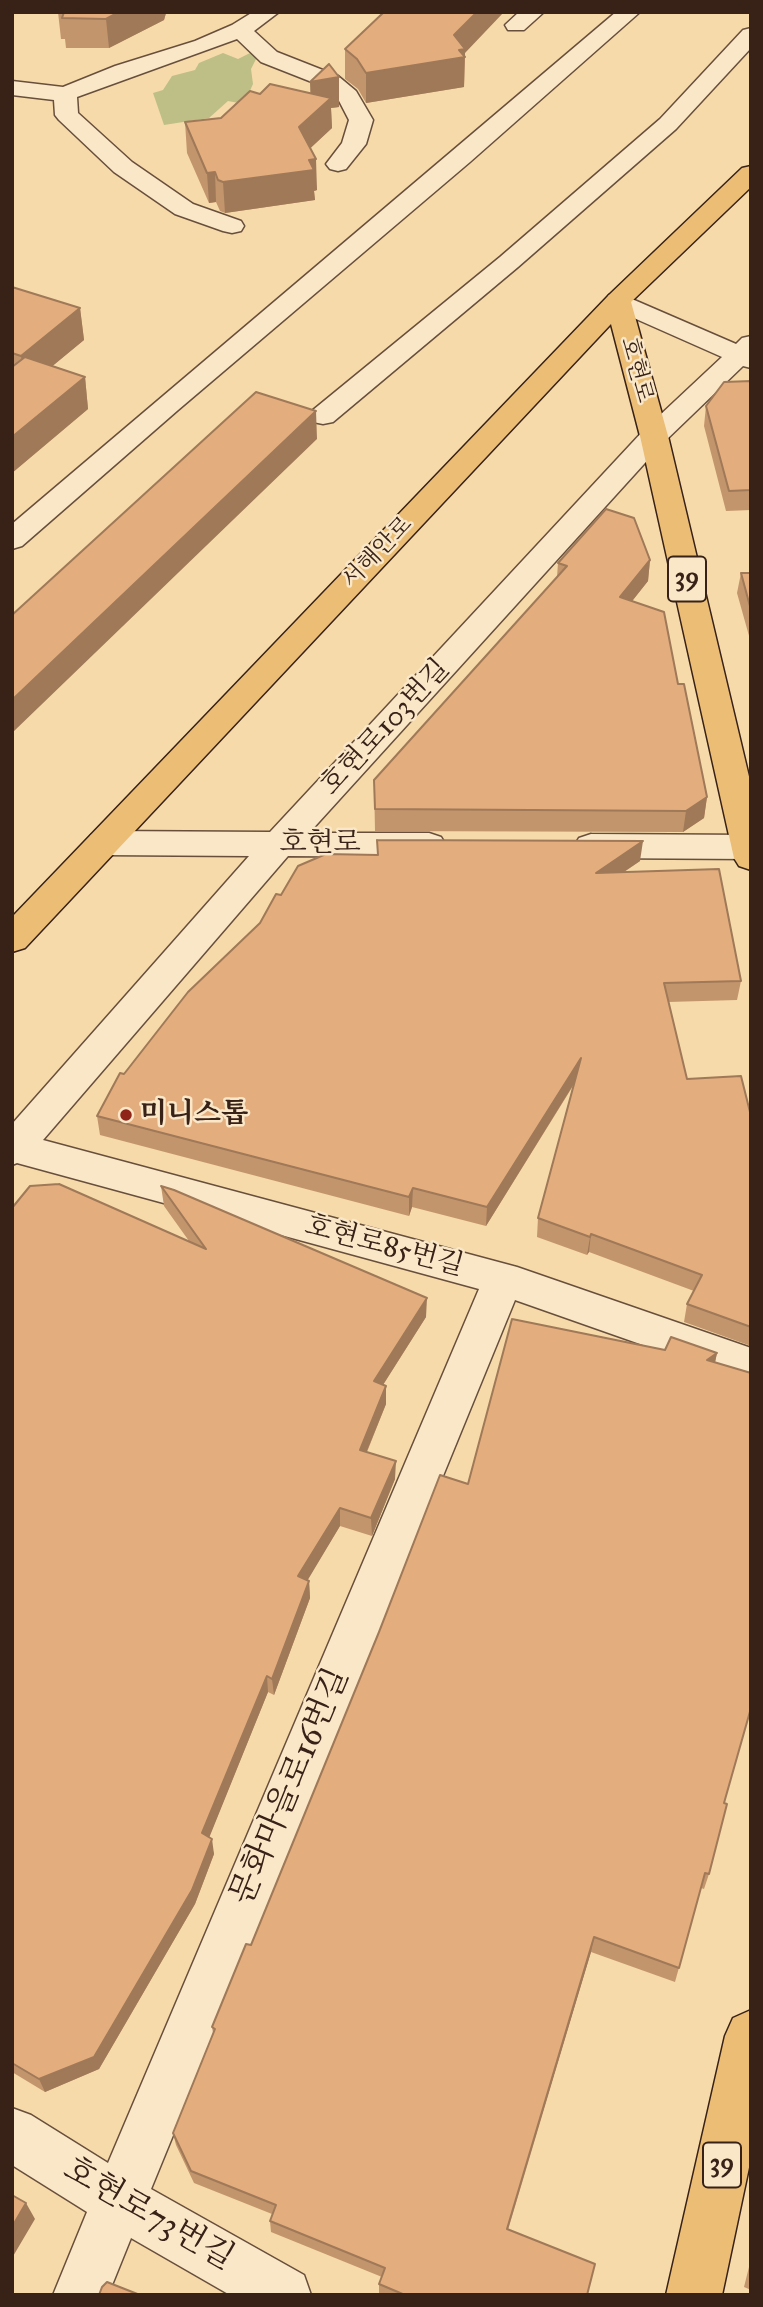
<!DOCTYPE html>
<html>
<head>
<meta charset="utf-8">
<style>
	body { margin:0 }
	#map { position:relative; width:763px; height:2307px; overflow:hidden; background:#f6daaa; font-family:"IM FELL Great Primer",serif }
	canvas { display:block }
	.frame { position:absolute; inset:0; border:14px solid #382117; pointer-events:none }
</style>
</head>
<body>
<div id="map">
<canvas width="763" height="2307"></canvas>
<div class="frame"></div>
</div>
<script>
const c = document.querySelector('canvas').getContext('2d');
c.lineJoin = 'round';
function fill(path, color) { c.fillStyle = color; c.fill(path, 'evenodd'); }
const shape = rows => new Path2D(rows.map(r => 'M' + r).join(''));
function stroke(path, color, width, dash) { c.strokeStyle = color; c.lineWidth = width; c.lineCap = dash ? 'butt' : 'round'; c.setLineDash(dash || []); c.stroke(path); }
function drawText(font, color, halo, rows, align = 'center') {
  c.font = font + ' "IM FELL Great Primer","Noto Serif KR",serif'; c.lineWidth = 5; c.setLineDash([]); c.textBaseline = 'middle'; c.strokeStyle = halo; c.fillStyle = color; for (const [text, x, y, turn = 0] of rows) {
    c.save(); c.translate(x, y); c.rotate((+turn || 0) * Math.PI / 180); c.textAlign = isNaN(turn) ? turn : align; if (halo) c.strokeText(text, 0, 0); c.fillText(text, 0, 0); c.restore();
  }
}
fill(shape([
	[252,52,258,55,251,69,253,84,244,104,228,101,209,118,164,125,153,93,163,90,172,76,195,70,199,63,223,53,238,59]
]), '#bdbf87');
const minor = shape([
	[253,12,279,12,254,31,277,52,338,76,356,91,373,120,366,144,346,169,338,171,330,169,326,164,342,143,349,120,336,95,322,86,261,62,237,39,77,97,78,113,132,162,193,204,241,221,244,226,241,231,232,233,223,231,175,214,114,172,59,120,55,115,54,100,12,95,12,81,63,87,115,66,195,41,232,25,253,12],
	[519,12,544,12,524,30,508,30,505,25,519,12],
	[616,12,640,12,470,162,178,410,22,546,12,549,12,524,616,12],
	[751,28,751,48,676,129,518,267,333,422,323,424,313,422,309,416,313,410,500,257,660,119,743,30,751,28],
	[618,293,736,344,742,338,751,336,751,368,743,366,664,442,309,833,429,833,441,837,446,845,441,853,429,857,288,856,43,1140,517,1267,751,1348,751,1383,515,1300,151,2189,304,2275,311,2295,230,2295,131,2238,108,2295,53,2295,87,2212,12,2165,12,2108,31,2115,108,2163,479,1289,17,1163,12,1165,12,1124,249,856,103,855,91,851,86,843,91,835,103,831,270,832,644,430,722,357,609,307,605,301,609,295,618,293],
	[591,834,751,835,751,859,591,858,579,854,574,846,579,838,591,834]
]);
const major = shape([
	[751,166,751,187,631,302,668,436,751,785,751,870,739,866,734,858,640,436,611,324,25,948,12,952,12,917,609,295,742,168,751,166],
	[751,2010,751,2158,722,2295,666,2295,725,2036,733,2018,751,2010]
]);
stroke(minor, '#684f3c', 3);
stroke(major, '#382117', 3);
fill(minor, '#f9e7c8');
fill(major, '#ebbd75');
fill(shape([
	[58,12,168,12,166,13,164,20,109,48,66,48,65,39,61,39],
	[345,49,465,53,464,87,366,103,358,89,345,79],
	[339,77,339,107,331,108,332,128,310,148,317,190,314,191,315,200,225,213,220,211,216,202,209,203,187,153,185,122,221,118,260,94,311,93],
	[12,287,80,308,84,340,52,366,85,377,88,409,12,473],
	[751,381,751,510,726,511,704,426,706,406],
	[650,560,648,581,632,601,678,684,707,797,704,818,683,832,375,831,374,780,557,577,558,563],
	[741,573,751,573,751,643,737,593],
	[377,840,640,861,624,872,741,981,737,1000,668,1002,687,1079,751,1116,751,1346,684,1322,687,1304,694,1291,589,1252,587,1255,537,1237,538,1218,573,1086,486,1226,412,1207,409,1216,100,1135,97,1116,124,1074,260,923,281,895,377,855],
	[161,1186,426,1317,383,1385,386,1386,386,1404,367,1452,395,1479,372,1536,340,1526,307,1580,309,1581,310,1598,274,1695,268,1692,209,1837,214,1854,195,1904,99,2069,45,2092,12,2072,12,1208,189,1241,164,1206],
	[665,1350,717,1353,715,1362,724,1803,709,1874,704,1889,701,1888,675,1982,591,1952,508,2230,587,2295,380,2295,379,2294,379,2284,382,2277,271,2232,270,2221,272,2214,194,2183,176,2145,173,2133,213,2033,212,2027,468,1484],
	[751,2259,751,2290,744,2287]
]), '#c3956c');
fill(shape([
	[119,12,168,12,166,13,164,20,109,48,106,19],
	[477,12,504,12,465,53,464,87,366,103,366,73,454,35],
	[339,77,339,107,331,108,332,128,300,158,299,127,311,112,310,82],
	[316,159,317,190,314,191,315,200,225,213,223,182,309,160],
	[215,172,216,202,209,203,207,173],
	[80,308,84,340,26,388,21,356],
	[85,377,88,409,12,473,12,437],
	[316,411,317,439,12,733,12,700],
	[650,560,648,581,618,619,620,597],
	[707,797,704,818,683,832,686,811],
	[643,841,640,861,594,892,596,873],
	[581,1058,578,1077,486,1226,487,1207],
	[413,1188,412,1207,409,1216,409,1197],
	[591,1234,589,1252,587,1255,590,1237],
	[427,1298,426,1317,374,1399,374,1381],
	[717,1353,713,1372,707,1360],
	[386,1386,386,1404,360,1468,360,1450],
	[396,1461,395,1479,372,1536,371,1518],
	[340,1508,340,1526,300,1593,298,1576],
	[309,1581,310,1598,274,1695,272,1679],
	[267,1676,268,1692,205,1848,202,1833],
	[212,1839,214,1854,195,1904,99,2069,45,2092,39,2079],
	[594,1937,591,1952,504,2240,507,2229],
	[26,2203,35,2219,12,2258,12,2227]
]), '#9f7958');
const building = shape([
	[64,12,119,12,106,19,62,18,64,12],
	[384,12,477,12,454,35,465,49,459,50,465,57,366,73,357,59,345,49,384,12],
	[329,64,339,77,310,82,329,64],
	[270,84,331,98,299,127,316,159,309,160,314,170,223,182,218,180,215,172,207,173,185,122,221,118,250,91,260,94,270,84],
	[12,287,80,308,21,356,12,353,12,287],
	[25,357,85,377,12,437,12,367,25,357],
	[751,381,751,490,729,491,706,406,724,382,751,381],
	[256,392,316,411,12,700,12,615,256,392],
	[606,509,634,518,650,560,620,597,664,612,678,684,684,684,707,797,686,811,375,809,374,780,567,566,558,563,606,509],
	[741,573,751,573,751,610,741,573],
	[377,840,643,841,596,873,719,869,741,981,664,983,687,1079,741,1076,751,1116,751,1327,687,1304,702,1275,591,1234,590,1237,538,1218,581,1058,487,1207,413,1188,409,1197,97,1116,120,1073,124,1074,188,992,260,923,276,894,281,895,298,866,326,854,378,855,377,840],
	[59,1184,206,1249,161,1186,174,1190,427,1298,374,1381,386,1386,360,1450,396,1461,371,1518,340,1508,298,1576,309,1581,272,1679,267,1676,202,1833,212,1839,192,1890,94,2057,39,2079,12,2063,12,1208,30,1186,59,1184],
	[512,1319,665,1350,671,1337,717,1353,707,1360,751,1373,751,1708,724,1803,727,1804,709,1874,705,1873,679,1968,594,1937,507,2229,595,2264,587,2295,405,2295,379,2284,385,2268,270,2221,276,2205,191,2171,173,2133,215,2029,212,2027,246,1944,251,1945,379,1632,440,1475,468,1484,512,1319],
	[12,2195,26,2203,12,2227,12,2195],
	[107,2282,140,2295,99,2295,102,2287,107,2282]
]);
fill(building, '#e3ad7e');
stroke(building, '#9f7958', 2);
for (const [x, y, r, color] of [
	[126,1115,7,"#8f2418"]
]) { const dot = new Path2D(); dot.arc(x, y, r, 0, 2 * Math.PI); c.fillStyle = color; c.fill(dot); stroke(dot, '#f9e7c8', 2.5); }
drawText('23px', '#382117', '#f9e7c8', [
	["호현로",636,370,75],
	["서해안로",378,553,-46]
]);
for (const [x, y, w] of [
	[687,579,38],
	[722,2165,38]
]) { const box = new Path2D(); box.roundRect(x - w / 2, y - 22.5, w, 45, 5); c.fillStyle = '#f9e7c8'; c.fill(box); stroke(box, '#382117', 2); }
drawText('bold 26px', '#382117', null, [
	["39",687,579],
	["39",722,2165]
]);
drawText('28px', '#382117', '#f9e7c8', [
	["호현로103번길",386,728,-47],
	["호현로",320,844],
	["호현로85번길",384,1247,15]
]);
drawText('bold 28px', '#382117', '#f9e7c8', [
	["미니스톱",140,1115]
], 'left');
drawText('33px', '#382117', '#f9e7c8', [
	["문화마을로16번길",291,1787,-67],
	["호현로73번길",148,2215,30]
]);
</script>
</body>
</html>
